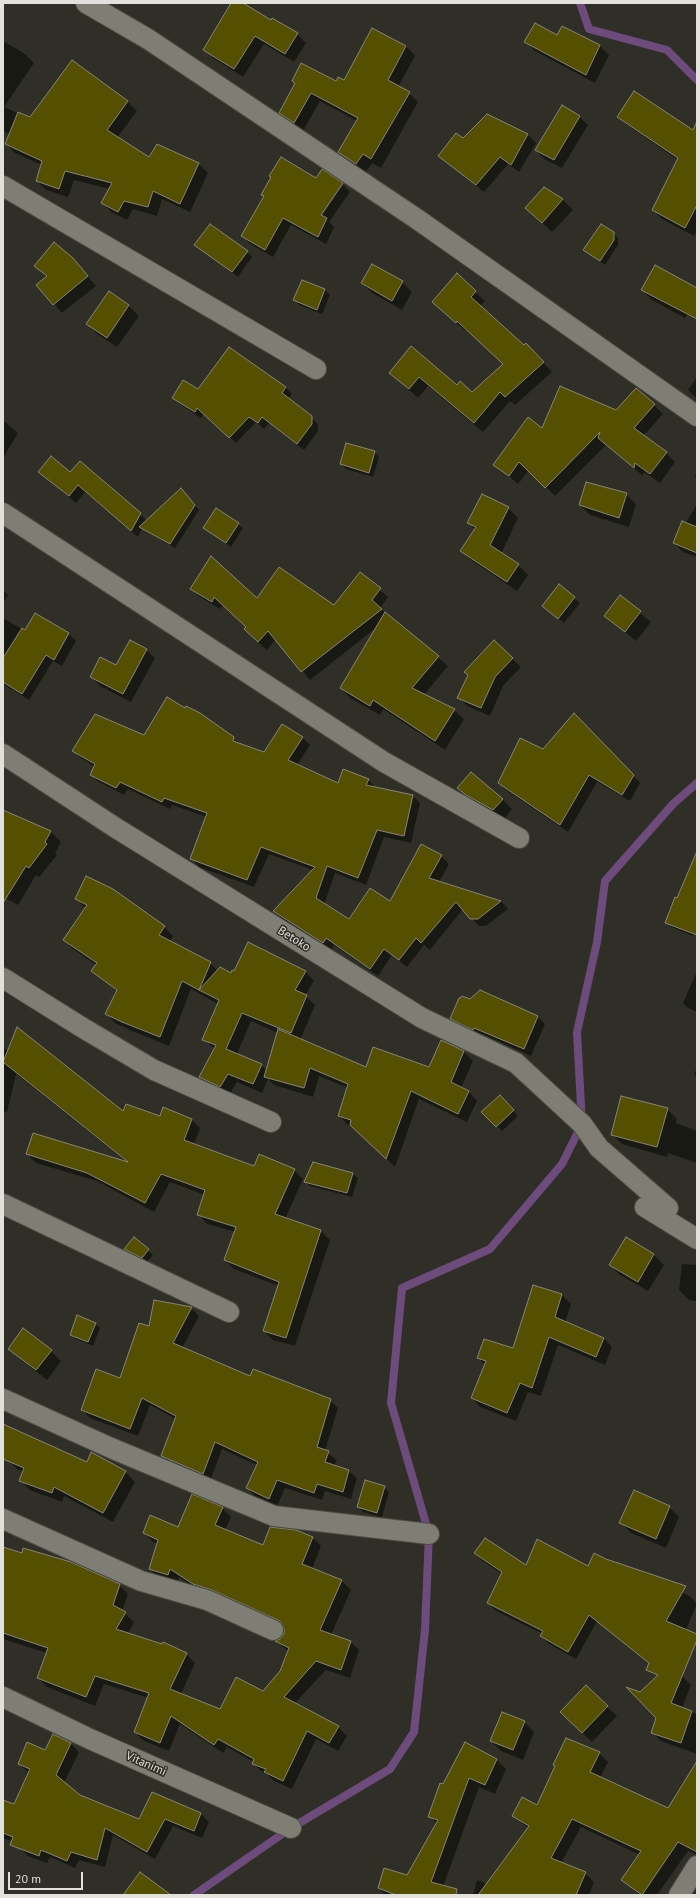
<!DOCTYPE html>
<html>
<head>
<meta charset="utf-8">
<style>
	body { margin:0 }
	#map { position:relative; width:700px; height:1898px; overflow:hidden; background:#302f27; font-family:"PT Sans",sans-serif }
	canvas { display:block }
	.frame { position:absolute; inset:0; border:4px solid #e2e1dc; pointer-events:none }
	.scale { position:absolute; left:8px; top:1872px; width:75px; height:18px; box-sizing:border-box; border:2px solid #e2e1dc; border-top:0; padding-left:5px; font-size:12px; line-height:14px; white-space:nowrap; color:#e2e1dc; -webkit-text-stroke:3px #302f27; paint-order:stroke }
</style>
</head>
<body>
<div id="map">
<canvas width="700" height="1898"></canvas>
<div class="frame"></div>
<div class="scale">20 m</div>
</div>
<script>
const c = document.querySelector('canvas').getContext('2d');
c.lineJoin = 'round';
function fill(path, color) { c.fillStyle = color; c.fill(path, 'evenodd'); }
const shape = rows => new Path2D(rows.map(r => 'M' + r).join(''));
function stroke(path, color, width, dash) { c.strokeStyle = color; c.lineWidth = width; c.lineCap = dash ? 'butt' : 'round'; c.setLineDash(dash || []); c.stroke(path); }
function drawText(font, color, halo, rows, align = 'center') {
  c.font = font + ' "PT Sans",sans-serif'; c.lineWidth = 3; c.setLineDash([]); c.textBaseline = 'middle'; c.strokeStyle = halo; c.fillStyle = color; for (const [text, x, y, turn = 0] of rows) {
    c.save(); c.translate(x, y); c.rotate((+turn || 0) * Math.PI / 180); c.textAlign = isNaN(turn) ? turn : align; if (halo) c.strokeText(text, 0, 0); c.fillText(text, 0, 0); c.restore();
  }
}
fill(shape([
	[232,3,242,3,271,21,297,34,306,43,294,62,264,44,243,77,213,58,204,49],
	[562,28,600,46,609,55,595,83,535,51,526,42,558,36],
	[3,41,25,54,34,63,4,107,30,118,73,62,128,102,137,111,117,138,149,159,158,145,199,164,208,173,190,212,162,199,157,216,133,209,127,220,111,212,102,202,110,189,74,180,68,197,46,190,37,181,42,165,15,153,6,144,10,135,3,130],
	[406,46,415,56,398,87,409,93,418,102,381,168,372,163,365,173,349,161,340,152,357,121,320,101,303,131,289,122,280,113,296,84,345,82],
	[562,106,580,117,588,125,562,168,544,159,536,150],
	[487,115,528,135,536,143,519,172,508,164,484,192,440,156,463,139],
	[618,117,697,139,697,230,694,236,662,219,653,210,678,160,627,125],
	[316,179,317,218,319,220,343,185,350,192,329,222,334,227,326,244,291,225,273,257,250,244,243,236],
	[545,188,563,200,573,210,552,232,526,208],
	[613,233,618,238,618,245,605,265,584,250],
	[201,249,247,252,252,257,238,277],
	[72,258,96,286,62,313,54,304,47,277,35,266],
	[457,275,485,301,480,306,524,346,535,353,552,372,515,405,510,401,483,432,428,386,418,398,390,373,412,348,457,386,472,393,504,364,467,330,466,331,442,311],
	[302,281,325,290,330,295,322,314,299,305,295,300],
	[402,282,412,292,402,310,372,293,362,283],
	[642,290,697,294,697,296,685,318,652,300],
	[109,293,129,306,139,316,117,347,97,334,87,324],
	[229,348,286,388,292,394,288,399,318,424,318,431,304,450,269,423,264,429,256,422,236,443,204,413,201,418,180,404,174,398,198,390],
	[697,377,697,399,688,390],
	[654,405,663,414,643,436,666,453,675,462,660,483,644,472,643,476,606,445,555,496,529,470,518,484,495,464,542,429,616,411],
	[3,420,18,433,3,458],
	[374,452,379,457,373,477,346,469,341,464],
	[697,469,697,478,695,476],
	[39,472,70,473,140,514,147,521,185,494,199,510,175,548,142,529,138,537,85,492,76,503],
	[626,494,636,504,629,527,590,515,580,505],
	[697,504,697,557,683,552,674,543],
	[508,508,518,518,501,554,518,565,528,575,517,591,471,560,461,551,475,530,469,523],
	[238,524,243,528,231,547,204,528],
	[360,573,388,597,380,608,448,666,424,695,454,710,464,719,445,750,383,709,380,715,350,698,341,688,377,627,310,680,276,639,267,650,253,638,247,627,223,605,220,609,200,597,192,589,258,599,334,607],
	[560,586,580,603,564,623,548,611],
	[3,590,8,595,3,603],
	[620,597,651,622,636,641,605,616],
	[35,615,69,634,76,641,62,666,53,661,29,700,3,684,3,618,25,631],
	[146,650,155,658,131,702,100,686,91,677,117,666],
	[512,659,521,667,503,686,490,716,467,706,459,698],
	[581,721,640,783,630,801,597,782,568,832,506,790,499,783],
	[283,725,303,738,310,745,297,765,338,785,368,780,376,788,413,796,420,803,411,843,384,837,366,885,335,873,324,905,349,921,390,903,441,856,449,864,439,882,501,901,508,909,486,926,479,926,463,909,430,950,424,945,407,967,392,955,378,976,334,945,331,950,282,919,274,911,313,870,269,854,254,887,199,867,192,859,207,817,172,805,170,809,128,789,124,795,99,782,91,775,95,767,81,758,73,751,145,736,233,738,239,744,265,753],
	[459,788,502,799,512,809,504,820,477,805],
	[3,812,51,832,61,842,55,853,57,855,39,877,36,875,18,905,3,897],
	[697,889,697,926,693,936,671,927,666,923,677,899],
	[112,890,164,927,173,936,170,941,210,963,218,971,231,974,234,972,248,943,306,972,314,981,305,996,315,1005,300,1040,367,1069,430,1069,441,1041,464,1052,473,1061,461,1088,469,1092,477,1101,467,1122,419,1099,395,1167,352,1126,348,1125,339,1116,348,1088,319,1076,313,1097,274,1085,268,1079,262,1093,237,1082,229,1095,209,1086,200,1077,215,1049,203,1039,218,1004,191,989,169,1046,132,1031,115,1023,106,1013,118,992,92,970,96,965,73,949,64,940,86,908,76,899],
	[251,1021,278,1033,267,1071,261,1065,237,1054],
	[697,971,697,1012,688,1008,683,1003],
	[481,991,538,1017,545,1024,531,1056,482,1034,481,1036,459,1026,451,1018],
	[3,1048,124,1113,191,1119,200,1128,194,1145,254,1168,294,1170,303,1179,285,1219,321,1231,330,1240,295,1346,273,1340,264,1331,279,1286,234,1269,225,1260,236,1232,207,1224,199,1215,205,1195,170,1182,154,1212,97,1181,36,1163,27,1154,128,1163,16,1074,7,1112,3,1111],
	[697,1068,697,1077,694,1074],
	[500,1096,518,1116,502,1131,483,1112],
	[667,1109,677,1119,676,1123,697,1131,697,1163,668,1153,667,1157,622,1144,612,1134],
	[313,1164,353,1174,358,1178,352,1197,310,1186,305,1181],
	[626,1238,654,1255,664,1265,648,1291,620,1275,610,1265],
	[134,1239,153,1255,147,1262,130,1254,126,1249],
	[682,1264,697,1265,697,1301,689,1300,679,1290],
	[534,1287,562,1295,571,1304,565,1322,604,1338,612,1347,605,1365,558,1345,541,1396,528,1392,516,1421,480,1407,472,1398,485,1365,478,1358,514,1349],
	[191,1308,199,1316,182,1348,251,1378,330,1400,338,1408,325,1451,337,1460,334,1466,349,1471,357,1478,351,1499,325,1491,322,1500,285,1488,277,1506,255,1496,247,1488,257,1465,222,1449,210,1481,170,1464,162,1456,176,1419,150,1405,138,1436,90,1418,82,1410,121,1380,150,1327],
	[95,1323,100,1328,93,1346,76,1339,71,1335],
	[24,1330,51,1351,61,1361,47,1380,19,1358,9,1348],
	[92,1454,126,1472,135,1482,113,1522,64,1496,62,1502,30,1490,21,1481,24,1472,17,1469,7,1459,87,1463],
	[384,1487,389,1492,382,1517,363,1512,358,1507],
	[669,1507,679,1517,666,1548,631,1533,621,1522],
	[222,1508,231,1517,225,1530,264,1547,312,1537,321,1546,312,1569,342,1581,351,1590,331,1635,350,1641,359,1650,350,1678,326,1670,295,1703,338,1727,347,1736,338,1751,316,1739,292,1789,274,1781,268,1775,262,1772,253,1764,254,1762,227,1747,223,1753,180,1724,169,1751,144,1741,135,1732,149,1698,104,1684,95,1706,47,1687,38,1678,47,1653,3,1639,3,1548,119,1585,128,1594,122,1611,134,1622,128,1634,186,1654,195,1663,181,1694,220,1711,263,1692,281,1672,289,1652,276,1641,284,1636,285,1627,222,1598,203,1593,179,1577,177,1584,159,1578,150,1569,158,1544,153,1542,144,1533,179,1528],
	[475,1553,526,1566,589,1568,595,1554,641,1572,690,1596,697,1604,669,1669,682,1676,691,1685,682,1708,697,1714,697,1754,661,1741,652,1732,657,1717,640,1694,661,1673,597,1621,576,1659,549,1644,541,1636,543,1634,496,1611,488,1603,502,1574,483,1561],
	[607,1707,617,1716,592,1742,571,1722],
	[524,1722,534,1732,523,1760,501,1751,491,1741],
	[53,1735,71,1744,79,1752,64,1783,79,1796,139,1820,201,1814,209,1822,202,1838,173,1826,155,1859,113,1835,105,1867,79,1860,75,1868,50,1857,47,1863,28,1856,20,1848,21,1844,3,1838,3,1801,14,1805,29,1773,19,1764,45,1751],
	[599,1753,608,1762,600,1778,669,1809,697,1763,697,1855,688,1851,657,1895,640,1895,622,1880,640,1855,581,1827,561,1863,585,1873,594,1882,589,1895,473,1895,477,1880,487,1884,528,1828,513,1816,537,1806],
	[496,1759,506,1769,495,1794,479,1787,440,1895,386,1895,379,1888,407,1876,437,1824,429,1816,443,1785]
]), '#0007');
stroke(shape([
	[580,3,589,29,667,50,697,80],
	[194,1895,291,1828,390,1769,414,1732,425,1630,429,1534,391,1403,402,1288,490,1249,562,1164,582,1124,577,1032,597,942,605,881,673,804,697,783]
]), '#6e4b7d', 8);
const building = shape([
	[231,3,243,3,271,20,272,18,298,33,285,54,255,36,234,69,203,50,231,3],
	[535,23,557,35,562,26,600,45,586,75,524,42,535,23],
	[372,28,406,46,388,80,410,92,371,159,363,154,356,164,338,152,358,118,311,93,294,123,279,113,295,83,292,81,301,63,336,81,338,77,344,80,372,28],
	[72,60,128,101,107,130,149,157,157,144,199,163,180,204,153,191,148,207,124,201,118,212,101,203,112,183,65,171,59,189,36,181,42,161,5,144,18,112,30,117,72,60],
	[634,91,693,130,697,121,697,205,685,228,652,210,678,158,617,117,634,91],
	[562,105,580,116,554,160,535,150,562,105],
	[487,114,528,134,511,165,500,157,476,185,438,156,456,133,463,138,487,114],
	[281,157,316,178,322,169,343,183,321,215,327,218,318,237,283,218,265,250,241,236,264,196,261,195,271,177,269,176,281,157],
	[544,187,563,199,542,223,525,208,544,187],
	[210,224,248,251,232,272,194,245,210,224],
	[601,224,614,232,614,240,600,261,583,250,601,224],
	[54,242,73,258,88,276,53,305,36,285,47,276,34,266,54,242],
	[372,264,403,281,392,301,361,283,372,264],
	[655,265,697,288,697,319,641,290,655,265],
	[457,273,476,291,471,297,524,345,526,343,544,362,505,397,500,392,474,423,419,377,409,389,389,373,411,346,457,385,460,381,472,392,503,364,457,321,456,323,432,302,457,273],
	[302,280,325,289,317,310,293,300,302,280],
	[109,291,129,305,107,338,86,324,109,291],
	[229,347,286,387,282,393,312,416,312,424,297,444,262,417,258,423,249,417,229,438,197,408,195,412,172,398,183,380,198,389,229,347],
	[560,386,616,410,636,388,655,404,634,428,667,452,650,474,635,463,634,468,598,438,600,432,545,488,519,462,509,476,493,465,528,417,542,428,560,386],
	[346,443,375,451,369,473,340,464,346,443],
	[51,456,70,472,80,461,141,513,131,531,78,485,69,496,38,472,51,456],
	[586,482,627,493,619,518,579,505,586,482],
	[181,488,195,505,170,544,139,527,181,488],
	[482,494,509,507,490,545,519,564,507,582,460,551,476,527,467,523,482,494],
	[216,508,239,523,226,543,203,528,216,508],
	[682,521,697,527,697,553,673,543,682,521],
	[211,556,257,598,279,567,334,605,360,572,381,588,372,600,382,609,301,672,268,631,258,642,244,629,246,627,214,597,212,602,190,589,211,556],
	[559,584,575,597,558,619,542,606,559,584],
	[620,595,641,611,625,632,604,616,620,595],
	[385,612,439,656,412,688,455,709,435,741,373,700,370,706,340,688,385,612],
	[35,613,69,633,54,660,46,655,22,694,3,682,3,658,22,628,25,630,35,613],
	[130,640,147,649,123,694,90,677,100,657,116,665,130,640],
	[494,640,513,658,495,677,481,708,457,698,468,675,464,672,494,640],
	[167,697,185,708,186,706,200,713,234,737,233,741,264,752,282,724,303,737,288,760,338,783,343,769,369,779,366,785,413,795,404,836,377,830,358,878,327,866,316,898,349,919,370,888,390,901,421,844,442,855,429,878,501,901,478,919,470,919,456,902,421,943,416,938,399,960,384,949,370,969,326,938,323,943,273,911,315,867,261,847,247,880,190,859,207,813,164,798,162,802,120,782,116,788,90,775,95,764,72,751,95,714,144,735,167,697],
	[574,713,634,775,622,795,589,775,560,825,498,783,520,738,543,749,574,713],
	[471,772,503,799,493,810,466,795,457,788,471,772],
	[3,810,51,831,45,842,47,844,29,868,26,866,3,903,3,810],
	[697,851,697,935,665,923,675,897,677,898,697,851],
	[86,876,113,889,165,926,159,935,211,962,199,990,182,981,160,1037,122,1022,105,1014,117,990,91,971,97,963,63,940,87,905,75,899,86,876],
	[248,942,306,971,295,990,307,995,291,1033,242,1013,226,1049,262,1064,253,1084,228,1074,220,1087,199,1077,216,1045,202,1040,219,1000,199,990,220,967,231,973,232,970,234,971,248,942],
	[480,990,538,1016,524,1049,474,1028,473,1030,450,1019,459,998,460,998,462,996,470,999,480,990],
	[17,1027,123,1111,126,1104,160,1116,163,1107,192,1119,184,1140,254,1166,259,1154,295,1169,275,1214,321,1230,286,1338,263,1331,279,1282,224,1260,236,1227,197,1215,205,1190,161,1174,145,1203,87,1173,26,1154,33,1133,128,1162,3,1062,17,1027],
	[278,1029,366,1067,373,1047,429,1067,441,1040,464,1051,451,1082,469,1091,458,1114,411,1091,386,1159,350,1125,351,1120,338,1116,348,1084,310,1068,304,1088,264,1077,278,1029],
	[500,1095,514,1110,496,1127,481,1112,500,1095],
	[621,1096,668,1108,657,1147,611,1135,621,1096],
	[313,1162,353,1173,347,1193,304,1182,313,1162],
	[134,1237,149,1249,142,1258,124,1249,134,1237],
	[626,1237,654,1254,638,1282,609,1265,626,1237],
	[533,1285,562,1294,555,1317,604,1338,596,1357,549,1337,532,1388,520,1383,507,1413,471,1398,486,1361,477,1358,484,1339,513,1348,533,1285],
	[154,1300,192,1307,173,1343,250,1376,253,1369,331,1399,317,1447,329,1451,325,1462,349,1470,343,1492,317,1484,314,1493,277,1480,269,1499,246,1488,258,1462,215,1442,203,1474,161,1456,176,1416,142,1398,130,1429,81,1410,96,1369,120,1378,139,1323,149,1326,154,1300],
	[77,1315,96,1323,88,1342,70,1335,77,1315],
	[23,1328,52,1350,36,1370,8,1349,23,1328],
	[3,1424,87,1462,91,1452,126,1471,103,1513,54,1487,52,1493,19,1481,24,1468,3,1459,3,1424],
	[365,1480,385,1486,377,1513,357,1507,365,1480],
	[634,1490,670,1506,656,1539,619,1523,634,1490],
	[192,1494,223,1507,215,1525,263,1545,270,1527,296,1530,313,1537,302,1564,342,1580,320,1630,351,1641,341,1670,316,1661,284,1697,339,1726,329,1743,307,1731,283,1781,264,1772,266,1769,252,1764,254,1759,218,1739,214,1745,171,1716,160,1743,134,1732,149,1693,95,1676,86,1697,37,1678,48,1648,3,1633,3,1547,22,1553,23,1548,71,1562,120,1584,113,1605,126,1612,116,1629,162,1644,163,1642,187,1653,170,1689,220,1709,236,1677,263,1691,280,1671,289,1648,275,1641,280,1639,284,1634,284,1629,280,1621,212,1590,193,1584,170,1569,168,1575,149,1569,158,1540,143,1533,150,1515,178,1527,192,1494],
	[485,1538,526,1565,537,1539,588,1566,594,1553,606,1559,686,1586,666,1621,697,1634,697,1640,671,1703,692,1711,681,1743,651,1733,656,1718,626,1687,640,1692,658,1675,646,1670,649,1663,589,1615,568,1652,540,1636,543,1631,487,1603,502,1572,474,1553,485,1538],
	[586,1685,608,1706,582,1733,560,1712,586,1685],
	[502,1712,525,1721,513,1750,490,1741,502,1712],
	[53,1734,71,1743,56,1775,80,1795,139,1819,152,1792,201,1813,194,1831,165,1819,147,1852,105,1828,97,1860,71,1852,67,1861,41,1850,39,1856,10,1845,13,1837,3,1833,3,1800,14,1804,30,1769,18,1764,27,1742,45,1750,53,1734],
	[566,1738,600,1752,590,1772,668,1808,697,1761,697,1852,678,1842,642,1895,621,1880,641,1851,572,1819,551,1858,586,1872,576,1895,478,1895,529,1826,512,1816,522,1797,537,1805,555,1766,553,1765,566,1738],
	[465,1742,497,1759,485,1785,469,1778,431,1882,457,1889,456,1895,396,1895,378,1888,384,1868,407,1875,438,1820,428,1817,440,1783,443,1784,465,1742],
	[140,1872,171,1895,123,1895,140,1872]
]);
fill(building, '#554f02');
stroke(building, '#86857b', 1);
const minor = shape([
	[86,3,148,39,417,219,697,416],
	[3,186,316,369],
	[3,513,384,762,519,838],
	[3,754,116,828,422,1018,516,1063,582,1124,599,1148,668,1208],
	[3,978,83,1028,154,1070,271,1122],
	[3,1204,229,1312],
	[668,1208,645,1207,697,1239],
	[3,1399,111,1448,274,1516,429,1534],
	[3,1519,141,1581,207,1600,273,1630],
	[3,1697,90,1739,291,1828],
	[679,1895,697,1866]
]);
stroke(minor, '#4d4c45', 22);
stroke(minor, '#7f7e75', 20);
drawText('12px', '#e2e1dc', '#302f27', [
	["Betoko",294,939,32],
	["Vitanimi",146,1764,24]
]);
</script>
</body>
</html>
